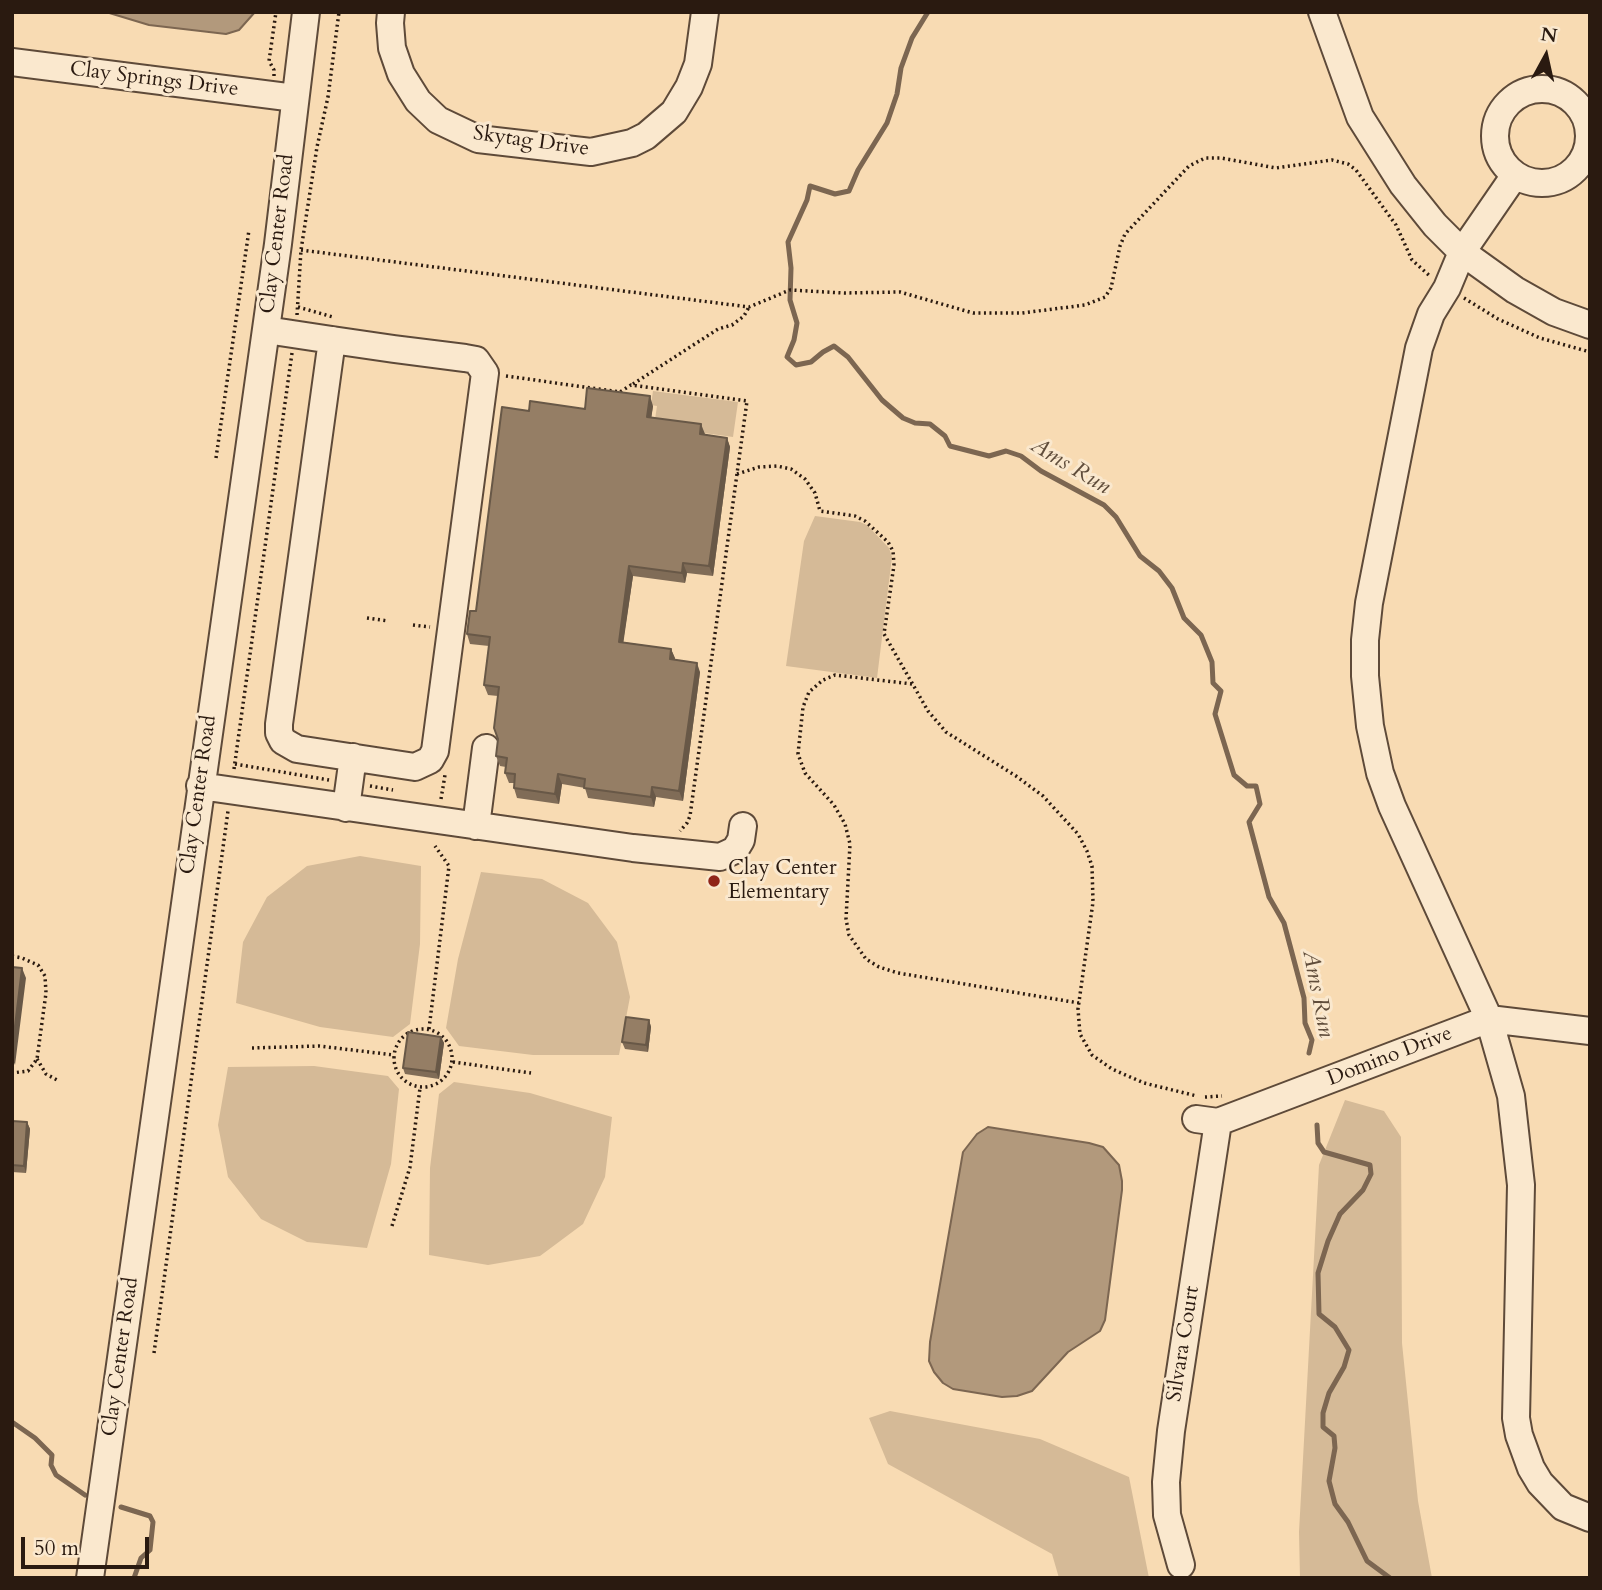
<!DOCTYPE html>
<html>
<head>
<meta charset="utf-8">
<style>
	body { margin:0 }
	#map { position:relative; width:1602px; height:1590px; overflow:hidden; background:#f8dbb3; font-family:Cardo,serif }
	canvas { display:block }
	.frame { position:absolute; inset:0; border:14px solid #2a1a10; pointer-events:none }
	.north { position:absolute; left:1511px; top:21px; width:70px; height:70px; -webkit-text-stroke:5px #fae8ce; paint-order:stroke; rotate:8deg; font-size:19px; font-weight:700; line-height:28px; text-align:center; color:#2a1a10 }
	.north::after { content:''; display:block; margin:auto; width:24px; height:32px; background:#2a1a10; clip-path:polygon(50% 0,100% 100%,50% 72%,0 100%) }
	.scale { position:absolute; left:21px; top:1537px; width:128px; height:32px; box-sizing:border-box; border:4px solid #2a1a10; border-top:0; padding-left:9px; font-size:21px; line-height:24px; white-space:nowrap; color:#2a1a10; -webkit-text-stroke:5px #fae8ce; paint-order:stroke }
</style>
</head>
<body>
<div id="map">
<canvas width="1602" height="1590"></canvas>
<div class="frame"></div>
<div class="north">N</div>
<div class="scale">50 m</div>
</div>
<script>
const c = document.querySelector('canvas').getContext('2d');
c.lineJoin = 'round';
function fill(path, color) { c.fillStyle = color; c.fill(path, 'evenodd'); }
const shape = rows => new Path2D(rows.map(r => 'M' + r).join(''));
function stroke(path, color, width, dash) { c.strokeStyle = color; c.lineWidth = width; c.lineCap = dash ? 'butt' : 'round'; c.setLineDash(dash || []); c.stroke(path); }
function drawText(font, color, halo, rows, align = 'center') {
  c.font = font + ' Cardo,serif'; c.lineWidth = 6; c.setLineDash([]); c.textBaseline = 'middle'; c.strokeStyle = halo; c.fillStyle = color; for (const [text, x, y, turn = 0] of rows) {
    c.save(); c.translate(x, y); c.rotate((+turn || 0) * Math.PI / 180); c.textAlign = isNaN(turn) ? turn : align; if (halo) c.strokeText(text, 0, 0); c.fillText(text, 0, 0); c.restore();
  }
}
fill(shape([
	[653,391,738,402,733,437,654,426,657,406,651,405],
	[815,516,860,522,867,525,889,548,892,557,877,678,786,666,804,541],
	[360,856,421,866,420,944,410,1024,393,1037,320,1027,236,1003,243,942,267,897,307,866],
	[481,872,542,879,588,903,617,942,630,997,619,1055,533,1055,459,1046,446,1028,458,959],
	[314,1066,388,1076,399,1089,391,1164,367,1248,307,1242,261,1219,228,1177,218,1125,228,1067],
	[454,1082,530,1093,612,1117,605,1177,583,1224,540,1256,488,1265,429,1255,430,1168,439,1094],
	[1345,1100,1384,1111,1401,1137,1402,1343,1418,1501,1432,1578,1300,1578,1299,1532,1319,1165],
	[890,1411,1040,1439,1129,1477,1149,1578,1059,1578,1052,1554,888,1464,869,1418]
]), '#d5ba97');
const water = shape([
	[106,12,255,12,239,30,226,34,149,25,106,12],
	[988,1127,1089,1143,1103,1147,1119,1165,1122,1181,1122,1190,1105,1320,1100,1331,1068,1352,1032,1391,1017,1396,1002,1397,953,1389,943,1383,934,1372,929,1361,930,1342,963,1152,977,1134,988,1127]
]);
fill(water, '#b2997c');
stroke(water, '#7c6651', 2);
stroke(shape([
	[928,12,912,38,901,68,897,94,887,123,858,170,849,191,835,194,810,186,807,200,788,242,791,268,790,300,797,323,794,340,787,357,796,365,811,362,823,352,834,346,848,357,882,400,903,418,915,423,930,424,945,436,950,446,989,456,1006,451,1021,456,1041,471,1104,505,1116,517,1140,556,1159,571,1172,588,1184,618,1201,635,1212,662,1213,683,1221,691,1215,714,1234,775,1247,786,1256,786,1260,804,1249,822,1269,897,1284,923,1304,998,1305,1023,1312,1040,1309,1053],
	[1317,1125,1318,1143,1324,1152,1370,1165,1371,1174,1363,1190,1340,1214,1328,1241,1318,1273,1319,1314,1335,1327,1349,1350,1344,1367,1329,1393,1323,1413,1323,1427,1334,1436,1335,1448,1329,1481,1335,1504,1348,1522,1367,1561,1390,1578],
	[12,1422,35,1438,52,1455,51,1465,56,1475,85,1495],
	[121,1507,150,1516,153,1522,150,1550,141,1558,134,1578]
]), '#7c6651', 5);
const minor = shape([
	[391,12,390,23,392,48,401,74,418,101,438,120,478,139,591,152,632,143,646,136,674,112,689,87,698,64,705,12],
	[1322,12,1360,117,1403,185,1435,225,1462,252,1515,290,1554,312,1590,325],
	[12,62,295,98],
	'1495 136a47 47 0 1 1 94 0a47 47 0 1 1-94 0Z',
	[1515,175,1462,252,1447,288,1431,314,1419,348,1369,603,1365,640,1365,676,1370,726,1380,773,1392,806,1489,1019,1511,1096,1521,1185,1516,1418,1519,1435,1531,1468,1540,1483,1563,1507,1590,1518],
	[266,330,332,340,394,349,465,358,476,360,485,373,435,751,430,760,415,767,297,749,283,741,279,733,279,724,332,340],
	[200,786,633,848,720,857,735,850,741,840,743,826],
	[346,808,353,757],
	[476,826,486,748],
	[1196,1119,1218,1122,1489,1019,1590,1031],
	[1181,1565,1167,1515,1166,1482,1171,1431,1218,1122],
	[90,1578,278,244,306,12]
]);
stroke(minor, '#5e4a39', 30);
stroke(shape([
	[274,76,274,70,269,61,276,12],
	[301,250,749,307,790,290,844,293,900,292,973,313,1022,313,1085,305,1105,297,1111,288,1120,246,1125,234,1189,166,1205,158,1221,158,1276,168,1332,160,1348,164,1356,170,1396,225,1412,260,1431,277],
	[1464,298,1498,319,1540,338,1590,352],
	[298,307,333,317],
	[297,315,301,250,317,147,328,97,339,12],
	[506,376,620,392,631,385,747,401,690,816,687,823,680,831],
	[633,384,718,329,732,325,744,316,749,307],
	[216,458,249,230],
	[737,474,759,467,777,466,791,469,805,479,815,493,820,511,855,516,865,521,888,542,893,551,894,565,884,634,928,711,946,732,1016,776,1043,796,1078,834,1087,851,1092,866,1093,902,1078,1009,1080,1034,1092,1055,1112,1069,1144,1083,1197,1096],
	[367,618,388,621],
	[413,625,430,627],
	[912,684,835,675,823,680,809,692,803,707,798,754,805,773,834,805,845,824,850,844,846,919,849,935,866,959,879,967,898,973,1079,1003],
	[235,764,329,780],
	[234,769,292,353],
	[370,786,393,790],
	[441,799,445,775],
	[12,956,22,958,38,965,45,976,46,993,37,1059,28,1071,12,1073],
	'394 1058a29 29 0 1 1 58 0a29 29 0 1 1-58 0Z',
	[429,1029,449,866,435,846],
	[252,1048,319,1046,394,1055],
	[37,1059,46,1074,59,1081],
	[453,1062,531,1073],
	[1205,1097,1222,1096],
	[392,1226,410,1167,420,1088],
	[154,1353,228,811]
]), '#2a1a10', 3.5, [2, 3.5]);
stroke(minor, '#fae8ce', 26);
fill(shape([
	[653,406,651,418,705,435,727,438,730,447,713,576,687,573,685,583,633,576,623,642,671,649,675,659,700,672,683,801,656,797,654,807,588,798,585,788,562,784,559,804,517,798,514,788,514,783,509,783,505,773,506,767,500,766,496,756,498,740,498,696,488,695,484,685,489,646,470,644,467,634,476,611,529,411],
	[649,1020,651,1027,648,1052,625,1049,622,1042],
	[441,1037,444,1043,439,1079,405,1074,403,1068],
	[12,1121,27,1122,30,1129,26,1173,12,1172]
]), '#806c57');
fill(shape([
	[650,396,653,406,650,427,647,417],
	[701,424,705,434,703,444,700,434],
	[727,438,730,447,713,576,709,566],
	[683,563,687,573,685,583,682,573],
	[629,566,633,576,622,652,619,642],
	[671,649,675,658,673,669,670,659],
	[697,663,700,672,683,801,679,791],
	[558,774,562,784,559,804,555,794],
	[652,787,656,797,654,807,651,797],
	[22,968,26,978,15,1065,12,1058,12,1051],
	[649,1020,651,1027,648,1052,646,1045],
	[441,1037,444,1043,439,1079,436,1072],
	[27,1122,30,1129,26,1173,24,1166]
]), '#685847');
const building = shape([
	[587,388,650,396,647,417,701,424,700,434,727,438,709,566,683,563,682,573,629,566,619,642,671,649,670,659,697,663,679,791,652,787,651,797,584,788,585,779,558,774,555,794,514,788,515,774,505,773,507,758,496,756,498,739,494,728,499,687,484,685,490,637,467,634,470,611,476,611,502,407,529,411,530,401,585,409,587,388],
	[12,967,22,968,12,1051,12,967],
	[626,1017,649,1020,646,1045,622,1042,626,1017],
	[408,1032,441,1037,436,1072,403,1068,408,1032],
	[12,1121,27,1122,24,1166,12,1165,12,1121]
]);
fill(building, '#957e65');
stroke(building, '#685847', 2);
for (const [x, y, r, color] of [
	[714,881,7,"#8f2418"]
]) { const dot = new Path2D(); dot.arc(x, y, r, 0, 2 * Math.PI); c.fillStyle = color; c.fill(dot); stroke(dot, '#fae8ce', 2.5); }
drawText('21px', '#2a1a10', '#fae8ce', [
	["Clay Springs Drive",154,80,7],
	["Skytag Drive",531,142,8],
	["Clay Center Road",278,234,-83],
	["Clay Center Road",199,795,-82],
	["Domino Drive",1390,1057,-21],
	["Silvara Court",1184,1344,-81],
	["Clay Center Road",121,1357,-82]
]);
drawText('21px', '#2a1a10', '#fae8ce', [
	["Clay Center",728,869],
	["Elementary",728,893]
], 'left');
drawText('italic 23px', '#604d3b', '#fae8ce', [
	["Ams Run",1070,467,31],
	["Ams Run",1317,994,79]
]);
</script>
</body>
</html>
